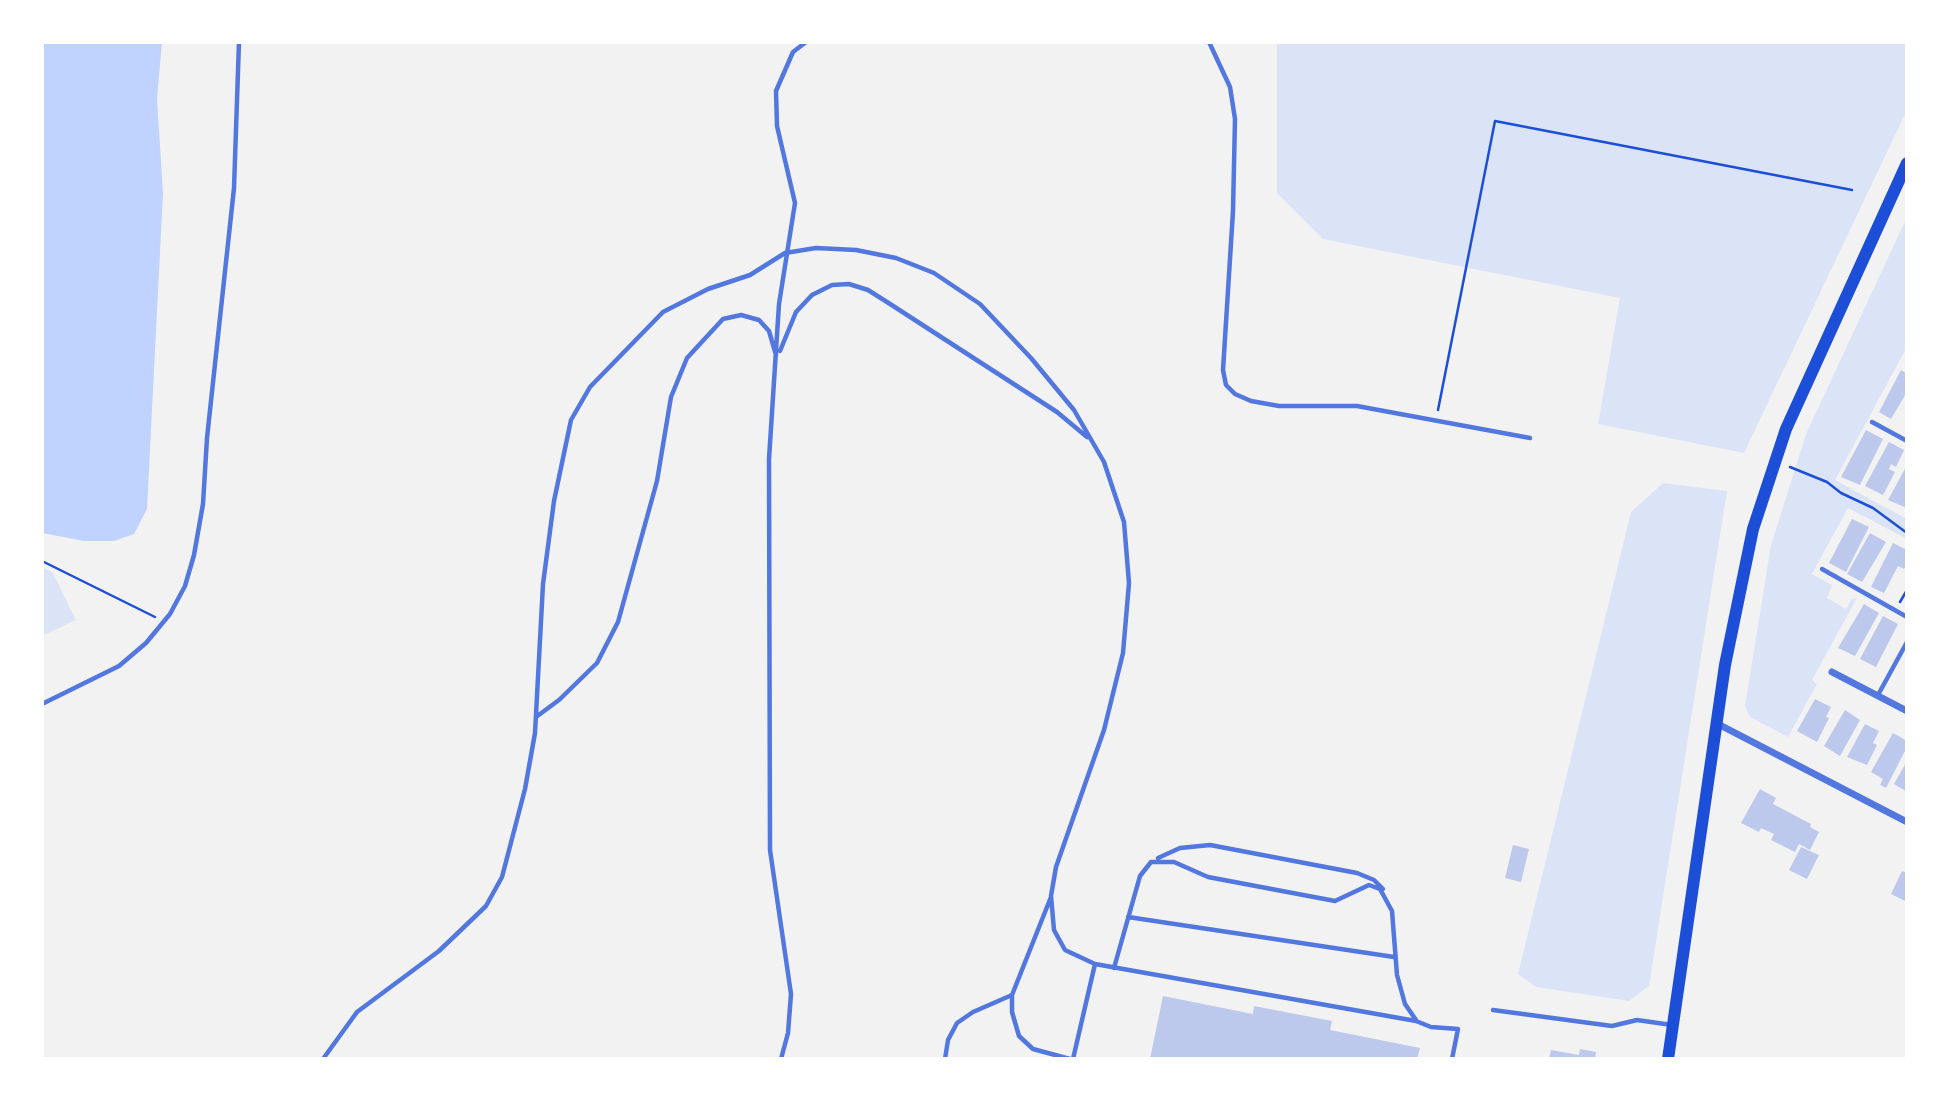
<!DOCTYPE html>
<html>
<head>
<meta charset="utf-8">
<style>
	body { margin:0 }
	#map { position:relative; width:1949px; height:1101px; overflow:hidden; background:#f2f2f2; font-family:Rubik,sans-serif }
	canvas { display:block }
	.frame { position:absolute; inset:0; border:44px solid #fff; pointer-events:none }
</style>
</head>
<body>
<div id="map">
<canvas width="1949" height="1101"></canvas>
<div class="frame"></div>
</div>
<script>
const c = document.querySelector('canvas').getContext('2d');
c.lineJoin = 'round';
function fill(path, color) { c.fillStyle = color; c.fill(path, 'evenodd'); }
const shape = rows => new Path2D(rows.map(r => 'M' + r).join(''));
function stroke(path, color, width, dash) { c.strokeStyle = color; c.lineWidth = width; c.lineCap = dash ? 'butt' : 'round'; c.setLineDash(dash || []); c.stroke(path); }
fill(shape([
	[1277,42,1907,42,1907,110,1744,453,1598,424,1620,298,1323,239,1277,193],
	[1907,217,1907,347,1835,480,1907,519,1907,539,1848,508,1812,574,1832,585,1827,598,1846,609,1852,599,1857,598,1812,680,1817,684,1788,737,1750,717,1745,706,1771,545,1806,434],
	[1663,483,1727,491,1649,986,1629,1001,1536,987,1518,974,1631,512],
	[42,567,53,573,76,620,42,636]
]), '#dbe4f7');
fill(shape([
	[42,42,162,42,157,99,163,193,147,509,134,534,114,541,84,541,42,533]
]), '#bfd3fe');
fill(shape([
	[1901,370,1907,374,1907,392,1891,419,1879,412],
	[1866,430,1883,439,1860,485,1841,477],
	[1889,442,1904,450,1896,467,1891,464,1889,469,1895,472,1883,495,1865,486],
	[1907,465,1907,508,1888,500],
	[1852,519,1869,527,1846,572,1829,563],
	[1870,533,1886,542,1862,582,1847,574],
	[1893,543,1907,550,1907,564,1904,569,1898,566,1884,593,1871,587],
	[1864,604,1879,613,1855,656,1838,648],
	[1883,616,1898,624,1876,667,1860,659],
	[1815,699,1831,707,1826,717,1829,718,1817,742,1797,731],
	[1845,710,1860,720,1840,756,1824,746],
	[1865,724,1879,731,1873,743,1877,745,1867,765,1847,757],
	[1893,733,1907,741,1907,747,1886,788,1880,785,1883,779,1871,772],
	[1907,761,1907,792,1894,784],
	[1760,789,1776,798,1773,804,1811,824,1810,827,1819,832,1810,850,1799,844,1795,852,1771,840,1774,834,1761,828,1759,832,1741,823],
	[1513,845,1529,849,1521,882,1505,878],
	[1801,847,1819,855,1807,879,1789,870],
	[1902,871,1907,873,1907,902,1891,894],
	[1163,996,1253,1014,1254,1006,1332,1021,1330,1030,1420,1048,1417,1059,1150,1059],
	[1580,1049,1596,1052,1595,1059,1549,1059,1551,1050,1579,1055]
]), '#bdc9ec');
stroke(shape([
	[1438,410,1495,121,1852,190],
	[1790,467,1827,482,1841,493,1873,508,1907,533],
	[42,561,155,617],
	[1900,602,1907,590]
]), '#1d4ed8', 2.5);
stroke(shape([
	[1209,42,1230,87,1235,119,1233,211,1223,370,1226,385,1235,394,1251,401,1279,406,1357,406,1530,438],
	[780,351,796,312,812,295,832,285,849,284,868,290,887,302,1057,412,1087,437],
	[1872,422,1907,441],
	[1822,569,1907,617],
	[1878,695,1907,642],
	[42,704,119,666,146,643,170,614,185,586,194,555,203,504,207,438,234,188,239,42],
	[536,717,559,700,597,663,618,622,657,481,671,397,687,358,723,319,741,315,759,320,769,331,776,355],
	[1158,858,1180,848,1210,845,1357,873,1374,880,1383,889],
	[1051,897,1012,995,1012,1012,1019,1036,1033,1049,1070,1059],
	[1128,917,1394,957],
	[1114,968,1140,876,1151,862,1174,862,1208,877,1335,901,1369,885,1380,889,1392,911,1397,975,1405,1004,1416,1020],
	[1493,1010,1612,1026,1637,1020,1672,1025],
	[323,1059,357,1012,439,951,486,906,502,877,525,789,535,733,543,584,554,501,571,420,590,387,663,312,708,289,750,275,785,253,816,248,856,250,896,258,934,273,980,304,1031,358,1074,410,1104,462,1124,522,1129,583,1123,653,1104,730,1056,867,1051,896,1054,930,1065,950,1095,964,1416,1021,1431,1027,1458,1029,1452,1059],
	[781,1059,788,1033,791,994,770,850,769,459,779,304,795,203,777,126,776,91,793,52,806,42],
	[945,1059,948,1040,957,1023,973,1012,1012,995],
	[1073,1059,1095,964]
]), '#5277de', 4.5);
stroke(shape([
	[1832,672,1907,711],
	[1716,723,1907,822]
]), '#5277de', 7);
stroke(shape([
	[1668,1059,1725,665,1753,529,1786,429,1907,163]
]), '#1d4ed8', 12);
</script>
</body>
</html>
